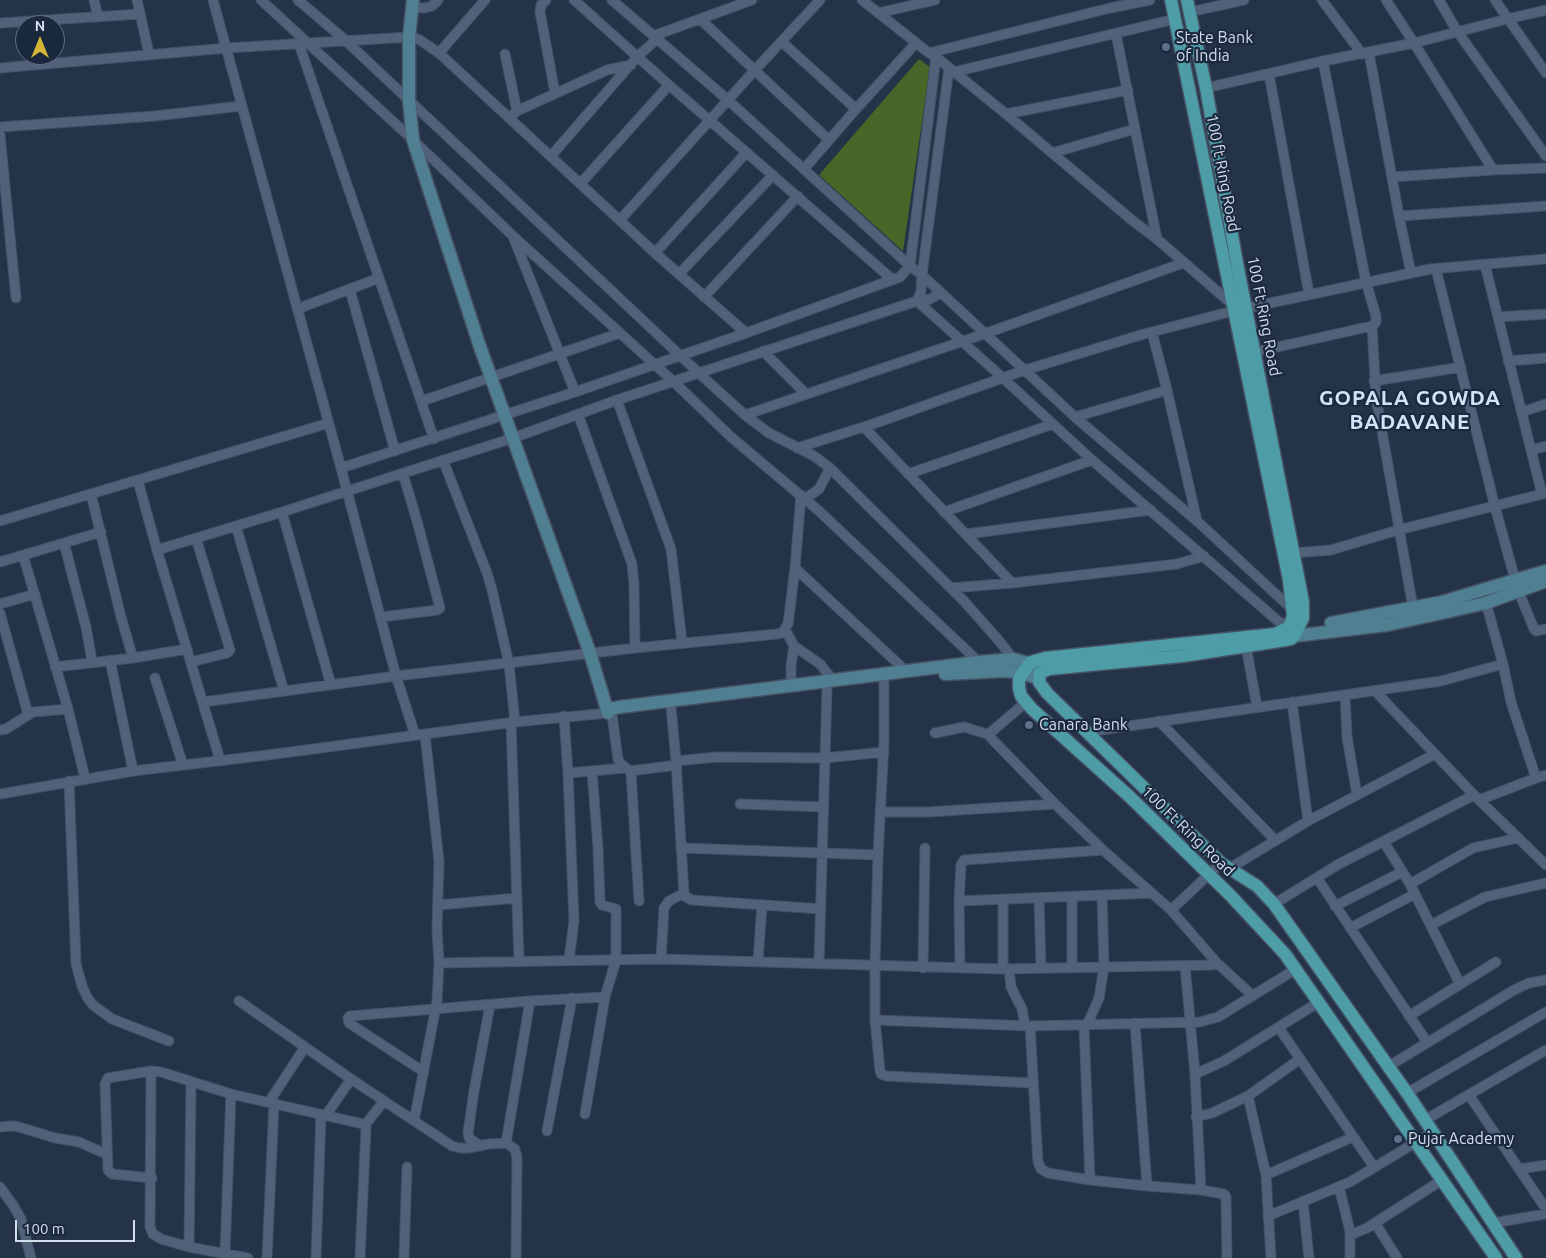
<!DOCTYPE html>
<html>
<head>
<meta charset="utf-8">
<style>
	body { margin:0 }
	#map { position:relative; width:1546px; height:1258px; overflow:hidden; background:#253349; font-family:Ubuntu,sans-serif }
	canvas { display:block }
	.north { position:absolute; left:15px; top:15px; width:50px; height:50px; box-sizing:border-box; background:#1b293e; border:1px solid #657184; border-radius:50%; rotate:0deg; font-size:14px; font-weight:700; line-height:20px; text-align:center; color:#d4ddec }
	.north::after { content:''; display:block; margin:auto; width:18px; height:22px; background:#d5b534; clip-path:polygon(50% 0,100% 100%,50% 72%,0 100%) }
	.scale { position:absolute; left:15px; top:1220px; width:120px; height:22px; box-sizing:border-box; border:2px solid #d4ddec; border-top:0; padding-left:6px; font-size:15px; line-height:18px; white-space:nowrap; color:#d4ddec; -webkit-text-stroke:4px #1b293e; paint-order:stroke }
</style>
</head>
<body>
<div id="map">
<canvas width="1546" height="1258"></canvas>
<div class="north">N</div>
<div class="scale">100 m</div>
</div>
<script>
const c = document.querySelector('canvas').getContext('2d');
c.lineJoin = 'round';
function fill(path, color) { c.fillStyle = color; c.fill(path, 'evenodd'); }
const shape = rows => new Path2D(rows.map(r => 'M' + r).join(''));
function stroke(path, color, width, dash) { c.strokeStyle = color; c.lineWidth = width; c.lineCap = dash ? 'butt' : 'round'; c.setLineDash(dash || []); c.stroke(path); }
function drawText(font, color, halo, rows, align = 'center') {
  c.font = font + ' Ubuntu,sans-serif'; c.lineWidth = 4.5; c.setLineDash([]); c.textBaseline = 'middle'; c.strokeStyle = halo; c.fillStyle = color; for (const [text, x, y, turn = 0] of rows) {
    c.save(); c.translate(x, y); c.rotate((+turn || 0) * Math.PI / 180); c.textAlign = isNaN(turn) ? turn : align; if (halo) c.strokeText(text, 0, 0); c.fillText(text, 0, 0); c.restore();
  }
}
fill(shape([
	[919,59,930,67,903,251,819,175]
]), '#476627');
const street = shape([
	[94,0,98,17],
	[137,0,149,54],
	[213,0,341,468,396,676,415,735],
	[261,0,413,140,513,236,674,382,731,437,819,511,981,664],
	[298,0,345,40,703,377,745,415,769,433,814,456,830,468,963,600,1001,643,1010,655,1013,662],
	[546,0,541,5,540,12,555,93],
	[574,0,669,85,893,280],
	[612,0,728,100,910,266,922,275,1075,417,1197,521,1293,610],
	[862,0,929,53,936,57,1006,114,1133,221,1157,239,1233,305],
	[1322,0,1362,54],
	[1386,0,1414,43,1493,170,1546,168],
	[1439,0,1457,31,1546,156],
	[1495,0,1546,73],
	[412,7,425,8,432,6,438,0],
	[1190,12,1244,0],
	[878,13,935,0],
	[700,19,829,140],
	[0,23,140,14],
	[1116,34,1157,239],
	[653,36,752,0],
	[782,42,856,109],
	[299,44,434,439],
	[439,53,485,0],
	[929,53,1110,8,1150,0],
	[1369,53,1399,216,1411,273],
	[505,54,517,111],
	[0,68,227,48,409,37,415,38,420,40,439,53,655,253,746,333],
	[954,72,1175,19],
	[1269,74,1309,294],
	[1206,88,1323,61,1414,43,1507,19,1546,10],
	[1006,114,1128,90],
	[510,117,517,111,607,70,631,65],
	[0,127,155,116,241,106],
	[0,135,16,298],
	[1052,153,1135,129],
	[551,156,638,56,657,39],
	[804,169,856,109,916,43],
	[1392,177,1493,170],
	[580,184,669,85],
	[1399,216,1546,206],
	[620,220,754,71,820,0],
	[514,239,575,392],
	[655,253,746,153],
	[1485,265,1542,494],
	[1436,269,1495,507,1518,590,1534,629,1536,631,1546,629],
	[679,274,773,175],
	[350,290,395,451],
	[704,297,798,196],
	[919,298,928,300,941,293],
	[917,301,1003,378,1092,460,1278,621,1289,627],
	[297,309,379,278],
	[1498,317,1546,314],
	[1372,326,1376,397,1413,608],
	[1152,332,1167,390,1197,521],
	[763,351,806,394],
	[1255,352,1372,326,1376,322,1376,316,1366,282,1323,61],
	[1508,361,1546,358],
	[1374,381,1461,367],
	[617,400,671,549,682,642],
	[422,401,620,333],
	[1522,412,1546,404],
	[578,414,632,564,634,584,635,648],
	[745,415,984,334,1183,263],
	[1075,417,1167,390],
	[864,427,1012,583],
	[797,448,873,424,1025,370,1144,334,1233,311,1430,269,1546,259],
	[1531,450,1546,446],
	[443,460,487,573,492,590,509,664,515,722],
	[341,468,575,392,746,333,900,277,910,266,936,57],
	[908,474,1053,424],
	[138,481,157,550,220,760],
	[91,494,121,617,133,658],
	[805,499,819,489,830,468],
	[282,512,331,685],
	[944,512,1092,460],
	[0,521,329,423],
	[236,526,284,691],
	[966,534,1151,510],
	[64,543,86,627,92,661],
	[157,550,282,512,513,438,617,400,917,301,921,291,922,275,949,68],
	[1294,553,1331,550,1398,530,1546,493],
	[23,555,68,709],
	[0,562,101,532],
	[795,568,906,671],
	[951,588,1012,583,1177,564,1204,556],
	[1486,603,1503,664,1511,702,1536,778,1546,775],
	[0,604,35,594],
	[0,613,28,714],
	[381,617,437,610,440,608,417,521,403,474],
	[785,629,794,646,820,664,832,679],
	[1246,646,1257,707],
	[110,660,133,771],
	[191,662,227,653,230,650,196,538],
	[55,667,133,658,187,649],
	[155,678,183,765],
	[884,680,884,741,878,855,875,965,875,1020,880,1071,881,1074,886,1076,1033,1083],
	[791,685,791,666,794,646],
	[1375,691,1474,795,1546,865],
	[1345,695,1347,737,1357,795],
	[203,702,396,676,635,648,777,634,782,633,788,624,795,568,801,495],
	[1026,702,990,733,991,738,1055,804,1103,850,1171,910],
	[1292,702,1308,821],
	[671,707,676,761,684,893,686,897,692,900,821,909],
	[612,715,618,759,621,764,630,771,631,773,639,901],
	[564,716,568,773,574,921,569,960],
	[1159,721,1275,840],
	[511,722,519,961],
	[0,730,6,729,33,712,68,709,85,778],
	[1087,732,1441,681,1503,664],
	[935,733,964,727,990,735],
	[676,761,717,757,825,758,884,752],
	[630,771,677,765],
	[568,773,625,768],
	[69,781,76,964,82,986,87,997,93,1005,112,1019,169,1041],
	[0,794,133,771,268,755,515,722,608,713],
	[1479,800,1536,778],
	[740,804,824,807],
	[880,812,928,812,1055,804],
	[1384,842,1410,884,1460,984],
	[681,848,878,855],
	[1230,868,1308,821,1435,754],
	[1317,878,1427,1042],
	[1410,884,1473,848,1518,838],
	[1072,897,1072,968],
	[1039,898,1041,968],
	[1003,899,1003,969],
	[959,901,1152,893],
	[1274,904,1339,864,1474,795],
	[438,905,517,898],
	[1335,906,1402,872],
	[1431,925,1485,897,1546,883],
	[1350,928,1415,894],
	[661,959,664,908,669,901,684,893],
	[758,961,762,905],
	[439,963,661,959,1003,969,1213,965,1217,963,1171,910,1221,863],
	[819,963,827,688],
	[1217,963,1253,996],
	[1185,966,1195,1074,1201,1190],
	[923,968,925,848],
	[960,968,959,901,961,865,964,860,1103,850],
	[1009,969,1011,987,1022,1009,1025,1025],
	[239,1001,351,1079,452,1146,460,1148,468,1148,489,1144,506,1143,515,1149,517,1158,516,1258],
	[1409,1016,1496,962],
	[875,1020,1030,1026,1200,1022,1218,1017,1296,969],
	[1135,1023,1147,1186],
	[1084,1025,1090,1180],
	[1087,1025,1099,998,1104,967,1102,895],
	[1030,1026,1038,1162,1041,1169,1048,1173,1090,1180,1147,1186,1201,1190,1224,1194,1226,1197,1227,1258],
	[1279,1028,1374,1167],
	[1389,1066,1514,990,1529,983,1546,980],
	[151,1071,150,1227,153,1234,161,1239,189,1247,248,1258],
	[424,1072,349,1023,348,1018,350,1016,530,1001,605,997],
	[1195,1074,1224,1061,1319,1002],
	[1407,1093,1546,1012],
	[1469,1095,1546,1209],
	[1248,1096,1266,1175,1271,1258],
	[269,1102,305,1047],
	[585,1114,605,997,616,960,616,909,602,905,600,902,598,848,592,771],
	[326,1115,351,1079],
	[1196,1117,1212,1113,1248,1096,1300,1059],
	[1425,1120,1546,1050],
	[414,1121,437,1001,439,963,437,929,439,861,425,734],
	[365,1125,384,1101],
	[0,1127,12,1126,19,1127,55,1138,79,1142,106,1154],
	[547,1131,572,998],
	[506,1143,530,1001],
	[480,1146,469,1138,468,1133,474,1091,490,1005],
	[1519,1169,1546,1165],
	[1266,1175,1353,1137],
	[152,1178,112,1174,108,1170,105,1084,108,1078,151,1071,161,1072,231,1094,363,1124,366,1128,360,1258],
	[0,1187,13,1205,21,1219,31,1258],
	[1339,1187,1350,1231,1350,1258],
	[1303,1201,1309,1258],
	[1268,1216,1350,1182,1433,1132],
	[1375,1223,1397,1258],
	[1493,1223,1546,1214],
	[1350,1235,1367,1228,1442,1180],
	[189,1247,191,1082],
	[225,1253,231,1094],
	[267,1258,274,1104],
	[316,1258,321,1114],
	[404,1258,407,1167]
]);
const secondary = shape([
	[413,0,409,37,409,101,413,140,479,344,590,653,608,713],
	[1331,623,1442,602,1546,571],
	[1286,635,1294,636,1387,625,1433,615,1486,603,1546,581],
	[945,674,1005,671,1015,672,1039,678],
	[608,713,610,709,620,707,979,662,1013,659,1040,666]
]);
const primary = shape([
	[1171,0,1289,580,1293,616,1289,627,1275,634,1045,658,1031,662,1022,674,1019,680,1019,688,1021,696,1032,709,1130,797,1230,895,1285,954,1496,1258],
	[1187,0,1206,88,1237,263,1303,602,1303,618,1294,636,1291,639,1286,640,1183,656,1049,669,1040,673,1039,682,1047,693,1221,863,1257,886,1274,904,1407,1093,1516,1258]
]);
stroke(street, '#455164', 11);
stroke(secondary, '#455164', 15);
stroke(primary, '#455164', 15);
stroke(street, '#51617a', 9);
stroke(secondary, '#4f7f90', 12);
stroke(primary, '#4d9ca6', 12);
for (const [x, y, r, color] of [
	[1166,47,5,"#5c6f8a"],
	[1029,725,5,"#5c6f8a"],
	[1398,1139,5,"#5c6f8a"]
]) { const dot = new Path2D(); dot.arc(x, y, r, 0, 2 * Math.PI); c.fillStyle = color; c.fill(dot); stroke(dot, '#1b293e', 2); }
drawText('16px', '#d4ddec', '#1b293e', [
	["State Bank",1176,38],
	["of India",1176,56],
	["Canara Bank",1039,725],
	["Pujar Academy",1408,1139]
], 'left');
drawText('16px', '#d4ddec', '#1b293e', [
	["100 ft Ring Road",1223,173,79],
	["100 Ft Ring Road",1264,316,79],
	["100 Ft Ring Road",1188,831,44]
]);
c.letterSpacing = '1px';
drawText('bold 21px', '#d3e2f9', '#1b293e', [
	["GOPALA GOWDA",1410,398],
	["BADAVANE",1410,422]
]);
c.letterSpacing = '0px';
</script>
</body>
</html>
